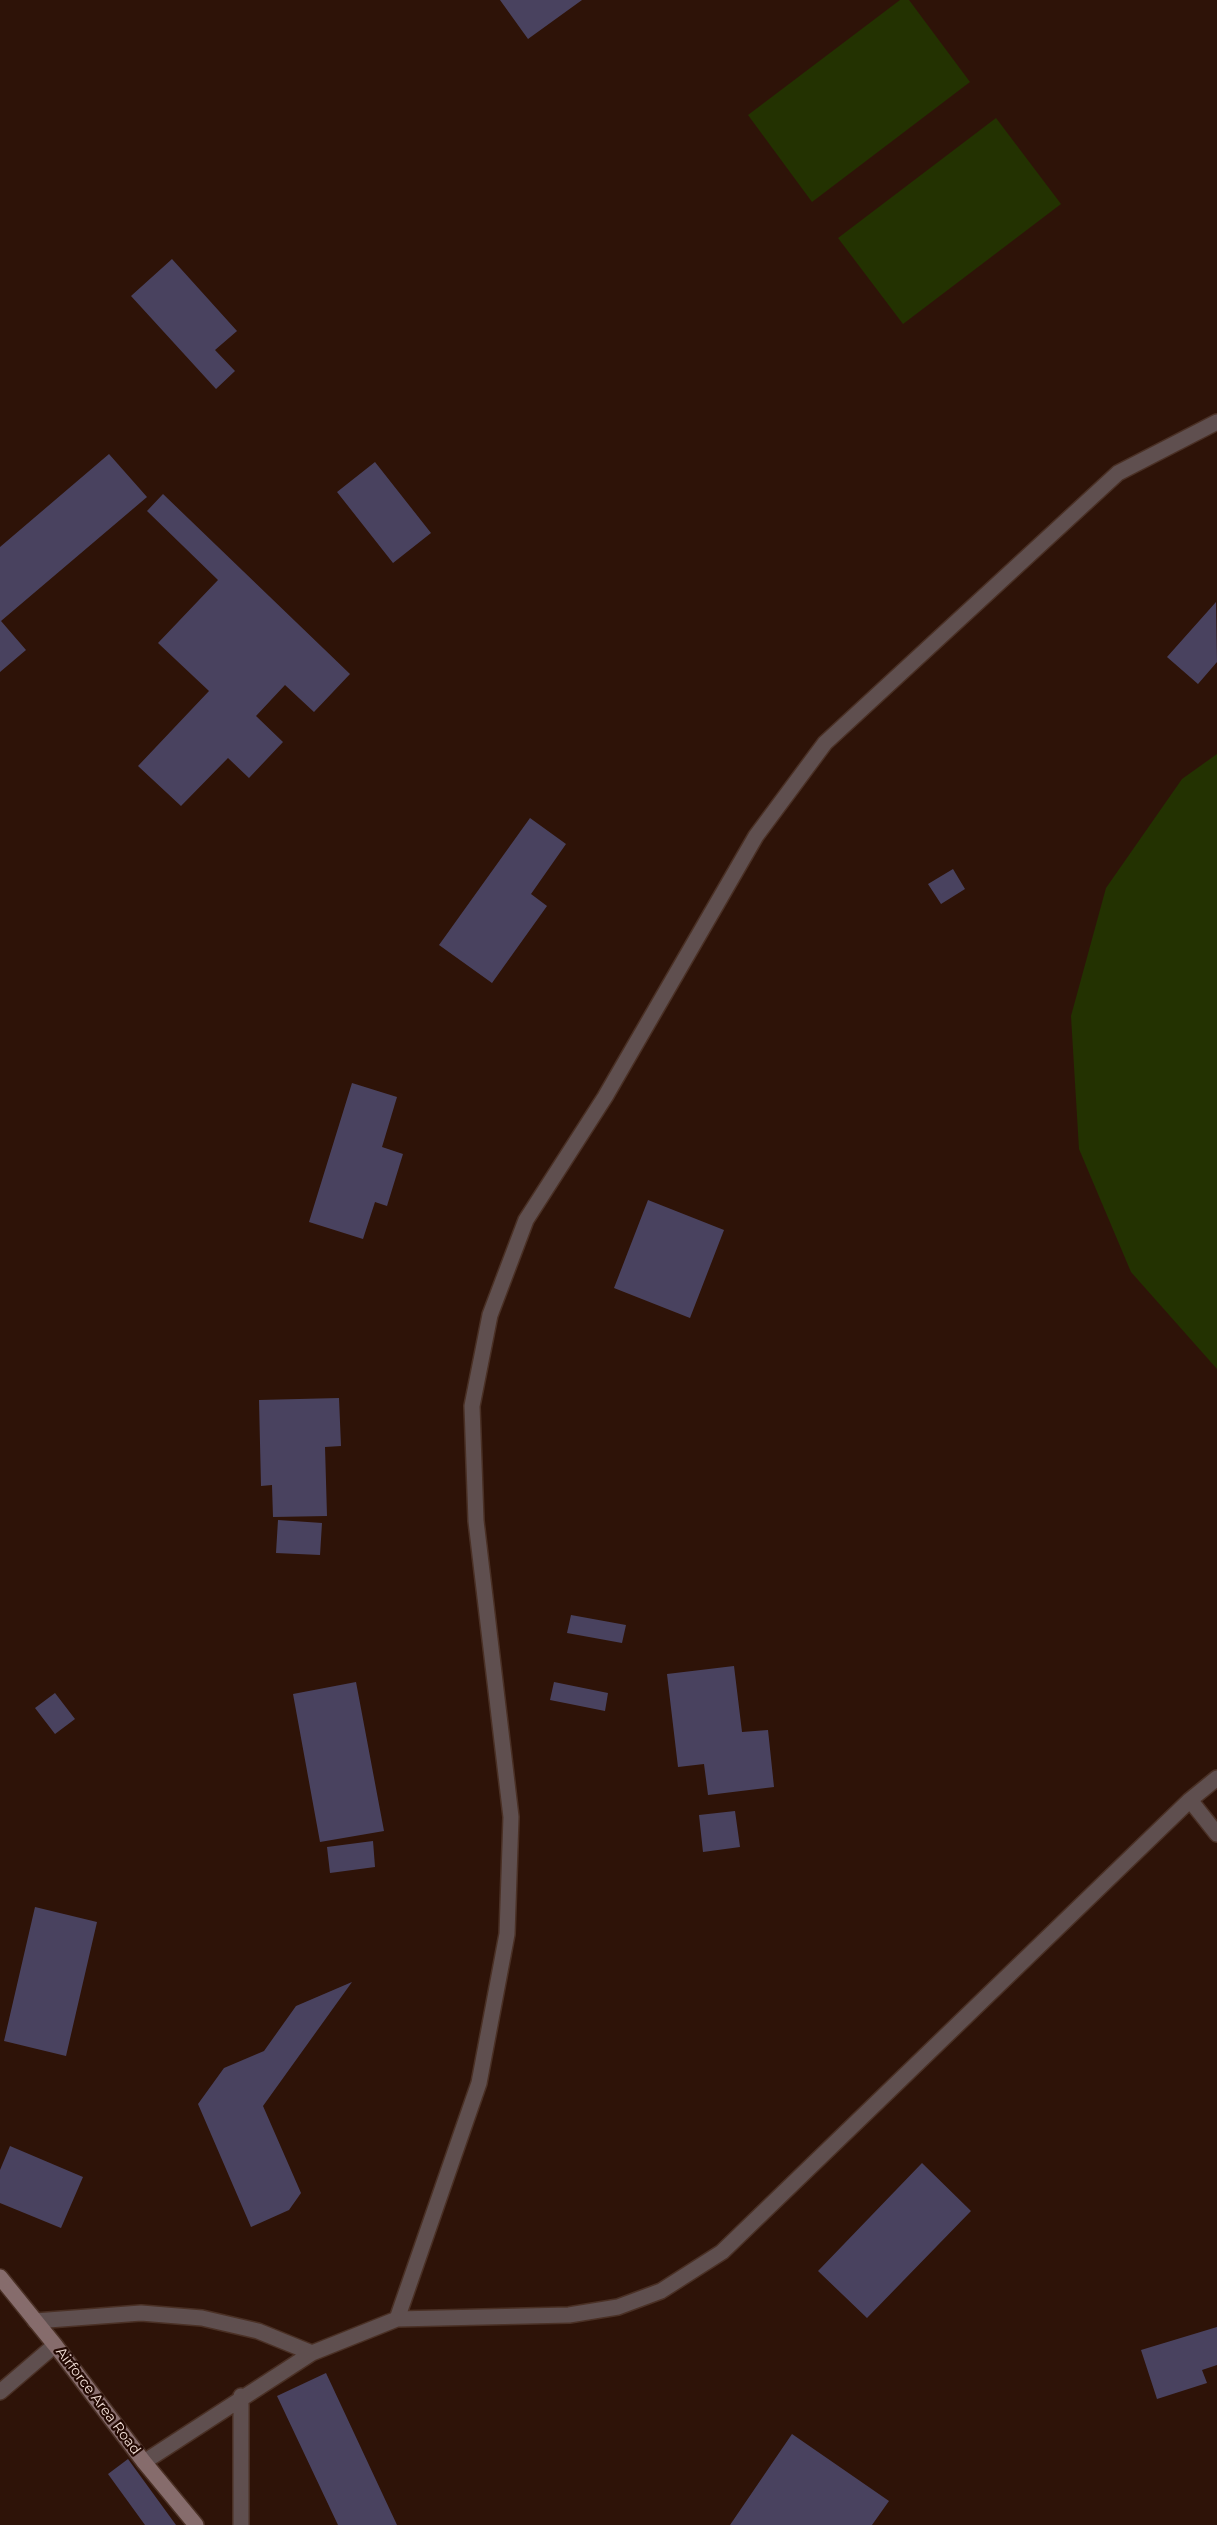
<!DOCTYPE html>
<html>
<head>
<meta charset="utf-8">
<style>
	body { margin:0 }
	canvas { display:block; background:#2e1308 }
</style>
</head>
<body>
<canvas width="1217" height="2525"></canvas>
<script>
const c = document.querySelector('canvas').getContext('2d');
c.lineJoin = 'round';
function fill(path, color) { c.fillStyle = color; c.fill(path, 'evenodd'); }
const shape = rows => new Path2D(rows.map(r => 'M' + r).join(''));
function stroke(path, color, width, dash) { c.strokeStyle = color; c.lineWidth = width; c.lineCap = dash ? 'butt' : 'round'; c.setLineDash(dash || []); c.stroke(path); }
function drawText(font, color, halo, rows, align = 'center') {
  c.font = font + ' Montserrat,sans-serif'; c.lineWidth = 4.5; c.setLineDash([]); c.textBaseline = 'middle'; c.strokeStyle = halo; c.fillStyle = color; for (const [text, x, y, turn = 0] of rows) {
    c.save(); c.translate(x, y); c.rotate((+turn || 0) * Math.PI / 180); c.textAlign = isNaN(turn) ? turn : align; if (halo) c.strokeText(text, 0, 0); c.fillText(text, 0, 0); c.restore();
  }
}
fill(shape([
	[900,0,909,0,970,82,812,202,748,115],
	[996,118,1061,204,903,324,838,238],
	[1217,754,1217,1369,1131,1272,1079,1149,1071,1016,1106,888,1182,779]
]), '#233201');
fill(shape([
	[500,0,582,0,528,39],
	[172,259,237,331,215,350,235,371,216,389,131,296],
	[109,454,147,497,1,621,26,650,0,672,0,547],
	[375,462,431,533,393,563,337,492],
	[163,494,350,674,314,712,285,685,256,716,283,742,249,778,228,758,181,806,138,766,209,691,158,643,218,580,147,511],
	[1216,602,1217,662,1198,684,1167,657],
	[530,818,566,844,531,894,547,906,492,983,439,945],
	[953,869,965,889,941,904,928,884],
	[352,1083,397,1097,382,1147,403,1154,387,1206,375,1202,363,1239,309,1222],
	[648,1200,724,1230,690,1318,614,1288],
	[339,1398,341,1446,325,1447,327,1516,273,1517,272,1485,261,1486,259,1400],
	[278,1520,322,1523,320,1555,276,1553],
	[571,1615,626,1625,622,1643,567,1633],
	[734,1666,742,1732,768,1730,774,1787,708,1795,704,1764,678,1767,667,1674],
	[356,1682,384,1831,320,1842,293,1694],
	[554,1682,608,1693,605,1711,550,1700],
	[55,1693,75,1719,55,1734,35,1708],
	[735,1811,740,1847,703,1852,699,1815],
	[373,1841,375,1867,330,1873,327,1847],
	[35,1907,97,1922,66,2056,4,2041],
	[352,1982,263,2106,301,2193,289,2210,251,2227,198,2104,224,2068,264,2051,296,2006],
	[10,2146,83,2177,61,2228,0,2203,0,2170],
	[922,2163,971,2211,867,2318,818,2271],
	[1217,2327,1217,2365,1202,2370,1207,2383,1157,2399,1141,2350],
	[326,2373,397,2525,338,2525,277,2396],
	[792,2434,889,2501,872,2525,730,2525],
	[128,2459,176,2525,145,2525,108,2474]
]), '#49425f');
const street = shape([
	[1190,1800,1217,1834],
	[397,2319,479,2083,507,1934,511,1817,476,1521,472,1406,490,1315,526,1220,605,1097,756,836,825,743,1118,473,1217,422],
	[35,2321,141,2313,202,2318,258,2331,312,2353],
	[0,2392,55,2345],
	[144,2462,312,2353,397,2319,569,2315,618,2307,661,2291,722,2252,1190,1800,1217,1778],
	[241,2525,241,2396]
]);
const secondary = shape([
	[0,2277,55,2345,144,2462,196,2525]
]);
stroke(street, '#4a3025', 18);
stroke(secondary, '#4a3025', 18);
stroke(street, '#5f4f4f', 15);
stroke(secondary, '#866c6c', 15);
drawText('14px', '#f3e0d8', '#230902', [
	["Airforce Area Road",98,2401,53]
]);
</script>
</body>
</html>
